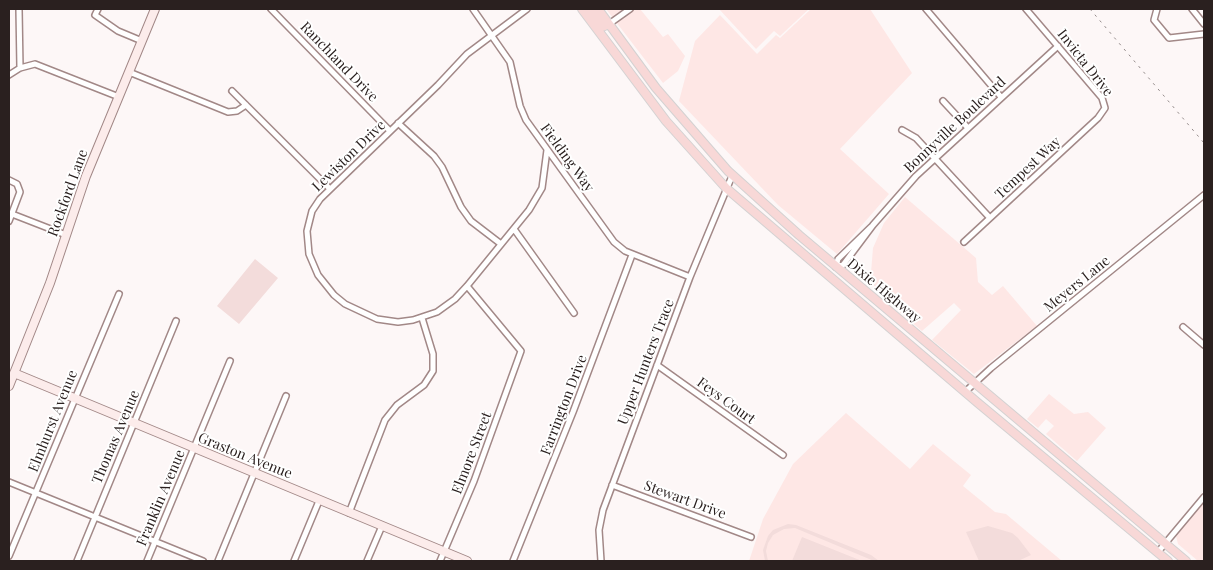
<!DOCTYPE html>
<html>
<head>
<meta charset="utf-8">
<style>
	body { margin:0 }
	#map { position:relative; width:1213px; height:570px; overflow:hidden; background:#fdf7f7; font-family:"Playfair Display",serif }
	canvas { display:block }
	.frame { position:absolute; inset:0; border:10px solid #2a201f; pointer-events:none }
</style>
</head>
<body>
<div id="map">
<canvas width="1213" height="570"></canvas>
<div class="frame"></div>
</div>
<script>
const c = document.querySelector('canvas').getContext('2d');
c.lineJoin = 'round';
function fill(path, color) { c.fillStyle = color; c.fill(path, 'evenodd'); }
const shape = rows => new Path2D(rows.map(r => 'M' + r).join(''));
function stroke(path, color, width, dash) { c.strokeStyle = color; c.lineWidth = width; c.lineCap = dash ? 'butt' : 'round'; c.setLineDash(dash || []); c.stroke(path); }
function drawText(font, color, halo, rows, align = 'center') {
  c.font = font + ' "Playfair Display",serif'; c.lineWidth = 4; c.setLineDash([]); c.textBaseline = 'middle'; c.strokeStyle = halo; c.fillStyle = color; for (const [text, x, y, turn = 0] of rows) {
    c.save(); c.translate(x, y); c.rotate((+turn || 0) * Math.PI / 180); c.textAlign = isNaN(turn) ? turn : align; if (halo) c.strokeText(text, 0, 0); c.fillText(text, 0, 0); c.restore();
  }
}
fill(shape([
	[606,9,640,9,663,37,668,34,685,56,678,71,663,83],
	[719,9,809,9,780,36,774,31,756,49],
	[811,9,870,9,912,73,840,149,889,194,837,254,778,205,679,101,695,41,720,15,757,54,776,35,780,38],
	[905,197,976,258,978,282,992,295,1003,286,1037,326,974,374,932,340,961,310,954,303,922,331,881,296,873,284,871,273,873,248,884,223],
	[1049,394,1074,414,1088,412,1106,428,1077,461,1046,434,1054,426,1046,419,1038,428,1027,419],
	[846,413,910,469,933,444,971,475,963,486,995,512,1006,514,1062,561,749,561,763,519,793,464],
	[1204,501,1204,561,1198,561,1178,544,1176,536]
]), '#fee7e5');
fill(shape([
	[255,259,278,278,239,324,217,306],
	[788,524,796,525,871,555,879,561,874,561,795,528,784,529,773,535,768,543,766,551,768,561,765,561,763,550,768,536,773,530],
	[988,526,1012,533,1018,538,1031,555,1018,561,979,561,966,532],
	[802,537,862,561,792,561]
]), '#f3dcdb');
const street = shape([
	[19,9,20,68],
	[98,9,95,15,118,31,142,41],
	[271,9,390,131],
	[473,9,510,62,520,106,526,120,614,242,625,251,690,277],
	[527,9,467,54,438,85,320,199,312,211,307,231,309,254,318,275,334,295,345,304,377,319,398,322,413,320,437,312,455,299,467,286,529,210,542,188,547,150],
	[926,9,1001,97],
	[1157,9,1154,20,1169,38,1204,34],
	[1192,9,1204,24],
	[609,24,630,9],
	[129,72,228,112,237,111,246,105],
	[9,75,20,68,35,64,119,97],
	[232,91,330,189],
	[943,101,968,128],
	[398,123,434,156,442,167,461,207,471,221,501,244],
	[902,130,916,138,990,218],
	[9,180,17,184,20,192,9,221],
	[12,214,66,235],
	[514,229,574,313],
	[964,242,1098,118,1105,108,1102,98,1026,9],
	[836,267,843,265,873,225,916,176,1058,46],
	[836,267,838,259,871,227],
	[1183,327,1204,345],
	[657,365,783,455],
	[965,392,991,368,1204,195],
	[9,482,203,561],
	[612,485,751,537],
	[349,513,385,420,397,405,424,385,433,371,433,354,422,318],
	[1158,552,1204,497],
	[9,556,119,294],
	[77,561,176,321],
	[147,561,230,361],
	[218,561,286,396],
	[294,561,319,501],
	[367,561,382,526],
	[440,561,474,481,521,351,467,286],
	[513,561,573,412,632,255],
	[601,561,599,530,603,510,690,277,732,176]
]);
const secondary = shape([
	[14,373,467,561],
	[9,386,50,283,86,176,155,9]
]);
const primary = shape([
	[582,9,666,121,726,188,978,403,1168,561],
	[589,9,602,27,609,24],
	[598,9,656,88,728,171,799,235,1186,561]
]);
stroke(street, '#a28887', 8);
stroke(secondary, '#a28887', 10);
stroke(primary, '#d4d2d2', 10);
stroke(street, '#fff', 5);
stroke(secondary, '#fceceb', 8);
stroke(primary, '#f8d8d7', 8);
stroke(shape([
	[1090,9,1204,143]
]), '#948c8b', 1, [2.5, 5]);
drawText('14px', '#2a201f', '#fff', [
	["Ranchland Drive",339,62,46],
	["Invicta Drive",1085,63,52],
	["Bonnyville Boulevard",955,125,-43],
	["Lewiston Drive",349,156,-44],
	["Fielding Way",567,158,54],
	["Tempest Way",1028,168,-43],
	["Rockford Lane",68,193,-70],
	["Meyers Lane",1077,284,-39],
	["Dixie Highway",884,291,40],
	["Upper Hunters Trace",646,362,-69],
	["Feys Court",726,401,36],
	["Farrington Drive",564,405,-69],
	["Elmhurst Avenue",53,421,-68],
	["Thomas Avenue",116,437,-67],
	["Elmore Street",472,453,-69],
	["Graston Avenue",245,456,22],
	["Franklin Avenue",161,498,-67],
	["Stewart Drive",685,500,20]
]);
</script>
</body>
</html>
